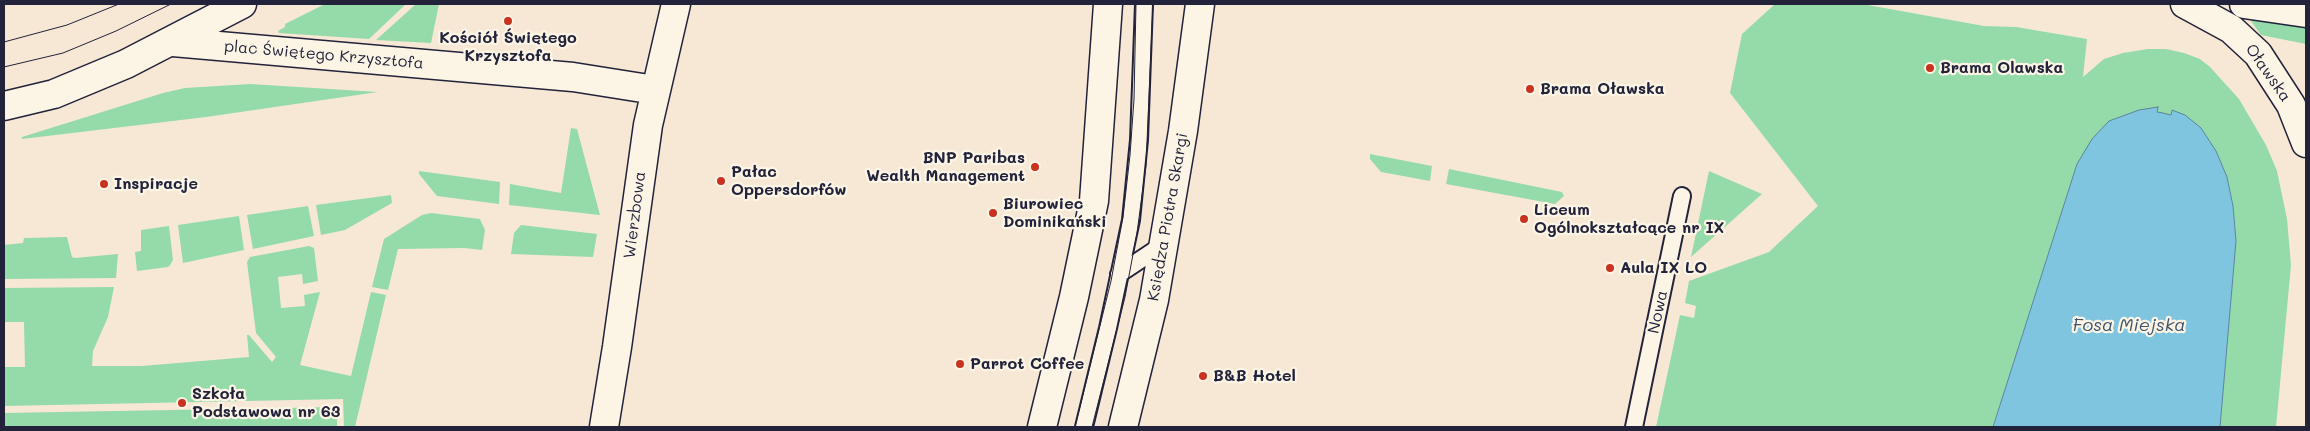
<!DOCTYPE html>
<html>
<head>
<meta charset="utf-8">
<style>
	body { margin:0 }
	#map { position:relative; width:2310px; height:431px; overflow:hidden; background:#f7e8d5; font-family:Mali,sans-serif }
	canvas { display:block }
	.frame { position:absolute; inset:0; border:5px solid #22223b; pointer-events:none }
</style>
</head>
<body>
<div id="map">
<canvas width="2310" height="431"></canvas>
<div class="frame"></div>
</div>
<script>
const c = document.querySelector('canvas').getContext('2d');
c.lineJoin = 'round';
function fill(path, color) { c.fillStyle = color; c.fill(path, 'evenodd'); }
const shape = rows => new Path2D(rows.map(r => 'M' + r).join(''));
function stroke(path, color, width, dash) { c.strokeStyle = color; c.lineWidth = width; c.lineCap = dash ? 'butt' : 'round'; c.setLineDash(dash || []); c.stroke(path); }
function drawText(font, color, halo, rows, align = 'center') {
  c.font = font + ' Mali,sans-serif'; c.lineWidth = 4.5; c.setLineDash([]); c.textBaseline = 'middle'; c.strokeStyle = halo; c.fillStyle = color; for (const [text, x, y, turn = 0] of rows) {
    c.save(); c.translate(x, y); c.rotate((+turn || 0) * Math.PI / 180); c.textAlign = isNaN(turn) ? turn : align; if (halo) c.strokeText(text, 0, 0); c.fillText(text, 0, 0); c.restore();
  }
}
fill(shape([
	[325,4,406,4,369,39,279,33,278,31,285,27,285,24],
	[416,4,439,4,431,43,376,40],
	[1775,4,1862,4,1984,26,2016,27,2087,39,2083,77,2104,59,2123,53,2148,49,2166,49,2184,53,2200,59,2210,67,2239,99,2266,145,2277,171,2287,219,2291,265,2276,427,2220,427,2236,241,2233,206,2227,177,2216,151,2172,110,2171,115,2157,112,2158,108,2077,164,1993,427,1656,427,1680,315,1694,318,1696,306,1685,303,1689,281,1769,252,1818,206,1730,93,1742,34],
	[2253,19,2306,28,2306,44,2261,35,2251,21],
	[250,84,378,92,206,117,22,139,22,137,163,93,185,88],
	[571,128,577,129,600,215,509,205,510,184,561,193],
	[1370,154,1432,166,1430,181,1381,172,1370,159],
	[1449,169,1562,192,1564,196,1555,204,1446,184],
	[419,171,500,182,499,204,437,196,419,174],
	[1709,171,1762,194,1691,257],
	[391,195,392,203,345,230,321,235,316,205],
	[308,206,314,236,253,249,247,215],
	[431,213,480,219,485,230,482,250,464,248,398,249,388,290,372,287,384,239,422,215],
	[239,216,244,250,183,263,178,225],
	[521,225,597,234,593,257,511,254,514,233],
	[169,226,173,260,170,265,168,267,137,271,135,252,141,251,141,230],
	[67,237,72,257,75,258,118,254,116,278,4,279,4,245,23,243,24,238],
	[309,246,314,248,318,281,303,284,302,274,278,277,281,308,305,306,304,295,320,292,300,365,351,376,371,292,386,295,355,427,344,427,343,399,4,406,4,367,25,367,24,322,4,322,4,288,114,287,108,317,93,351,92,366,142,366,249,357,247,335,249,335,272,362,276,357,256,333,247,262,250,257],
	[337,407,337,427,4,427,4,413]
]), '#94dba9');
const water = shape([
	[2158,107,2157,112,2163,113,2171,115,2172,110,2185,115,2201,128,2216,151,2227,177,2233,206,2236,241,2220,427,1993,427,2077,164,2092,139,2109,121,2139,110,2158,107]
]);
fill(water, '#7fc5e0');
stroke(water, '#5a849e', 1);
const lane = shape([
	[1119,274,1164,244],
	[1084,427,1108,328,1131,220,1139,140,1144,4],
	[1634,427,1682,196]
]);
const street = shape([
	[173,42,573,77,655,90],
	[604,427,617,347,648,125,676,4]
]);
const secondary = shape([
	[2185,4,2231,29,2258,54,2291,105,2306,143],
	[2244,4,2306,13],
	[4,106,54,94,126,64,242,4],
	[1042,427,1074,297,1094,201,1108,4],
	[1123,427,1154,300,1183,131,1200,4]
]);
stroke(lane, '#22223b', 20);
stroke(street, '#22223b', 31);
stroke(secondary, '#22223b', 31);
stroke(lane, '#fcf5e5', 16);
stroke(street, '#fcf5e5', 28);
stroke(secondary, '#fcf5e5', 28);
stroke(shape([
	[4,42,67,25,119,4],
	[4,67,63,53,116,31,171,4],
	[1075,427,1111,281,1123,217,1130,155,1134,99,1136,4],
	[1092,427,1125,297,1137,233,1146,165,1153,4]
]), '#22223b', 1);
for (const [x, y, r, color] of [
	[508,21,5,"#c8321e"],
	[1930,68,5,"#c8321e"],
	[1530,89,5,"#c8321e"],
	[1035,167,5,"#c8321e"],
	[721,181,5,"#c8321e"],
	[104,184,5,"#c8321e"],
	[993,213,5,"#c8321e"],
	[1524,219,5,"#c8321e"],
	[1610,268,5,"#c8321e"],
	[960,364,5,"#c8321e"],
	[1203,376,5,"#c8321e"],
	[182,403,5,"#c8321e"]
]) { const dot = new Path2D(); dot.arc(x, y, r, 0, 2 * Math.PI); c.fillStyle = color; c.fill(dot); stroke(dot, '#fcf5e5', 2); }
drawText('bold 16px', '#22223b', '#fcf5e5', [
	["Kościół Świętego",508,38,"center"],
	["Krzysztofa",508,56,"center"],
	["Brama Olawska",1940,68],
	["Brama Oławska",1540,89],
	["BNP Paribas",1025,158,"right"],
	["Wealth Management",1025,176,"right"],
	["Pałac",731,172],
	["Oppersdorfów",731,190],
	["Inspiracje",114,184],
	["Biurowiec",1003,204],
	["Dominikański",1003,222],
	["Liceum",1534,210],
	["Ogólnokształcące nr IX",1534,228],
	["Aula IX LO",1620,268],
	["Parrot Coffee",970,364],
	["B&B Hotel",1213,376],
	["Szkoła",192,394],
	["Podstawowa nr 63",192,412]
], 'left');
drawText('16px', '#22223b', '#fcf5e5', [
	["plac Świętego Krzysztofa",324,55,5],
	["Oławska",2268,73,55],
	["Wierzbowa",635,215,-83],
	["Księdza Piotra Skargi",1168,217,-80],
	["Nowa",1658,312,-78]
]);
drawText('italic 18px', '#3e536d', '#fcf5e5', [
	["Fosa Miejska",2129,325]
]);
</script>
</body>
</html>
